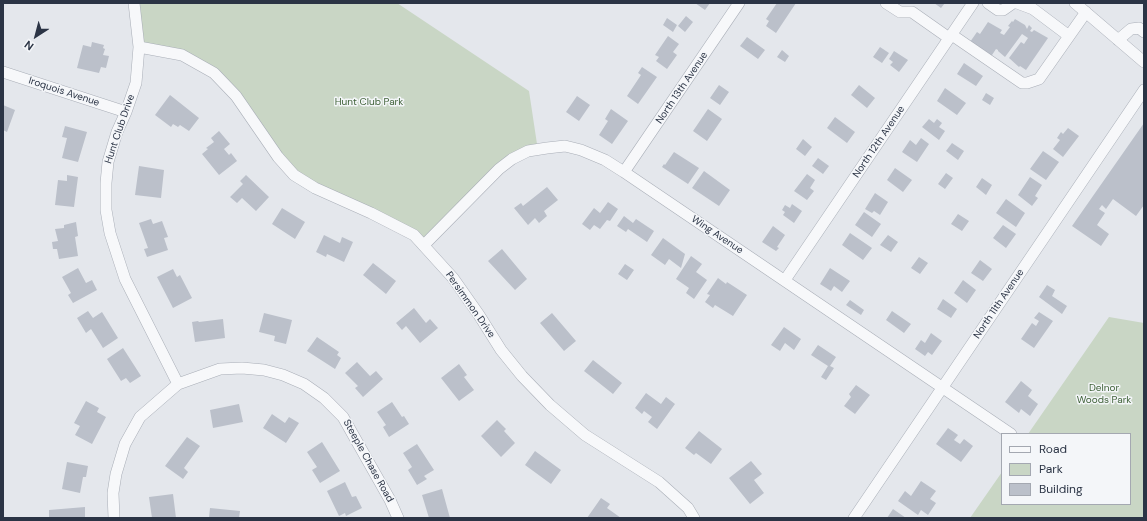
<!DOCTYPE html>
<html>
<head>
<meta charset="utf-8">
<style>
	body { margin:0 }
	#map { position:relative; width:1147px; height:521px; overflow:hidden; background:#e4e7ec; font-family:"DM Sans",sans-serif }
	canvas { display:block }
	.frame { position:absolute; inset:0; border:4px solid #2b3445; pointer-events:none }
	.legend { position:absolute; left:1001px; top:433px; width:130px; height:72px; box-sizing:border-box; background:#f4f6f9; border:1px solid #a4a8b1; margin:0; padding:5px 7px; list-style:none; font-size:12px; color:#2b3445 }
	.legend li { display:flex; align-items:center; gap:8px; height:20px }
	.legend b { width:20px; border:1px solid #a4a8b1 }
	.north { position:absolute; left:16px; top:16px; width:40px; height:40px; -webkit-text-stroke:3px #f4f6f9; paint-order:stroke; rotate:216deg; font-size:11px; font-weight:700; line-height:16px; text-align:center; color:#2b3445 }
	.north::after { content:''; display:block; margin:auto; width:14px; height:18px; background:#2b3445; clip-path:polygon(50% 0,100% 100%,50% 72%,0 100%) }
</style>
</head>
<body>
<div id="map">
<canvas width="1147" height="521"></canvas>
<div class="frame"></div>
<ul class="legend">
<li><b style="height:5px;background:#f7f8fa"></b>Road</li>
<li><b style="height:11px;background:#c9d6c5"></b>Park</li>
<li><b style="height:11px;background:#bbc0ca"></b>Building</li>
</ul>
<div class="north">N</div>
</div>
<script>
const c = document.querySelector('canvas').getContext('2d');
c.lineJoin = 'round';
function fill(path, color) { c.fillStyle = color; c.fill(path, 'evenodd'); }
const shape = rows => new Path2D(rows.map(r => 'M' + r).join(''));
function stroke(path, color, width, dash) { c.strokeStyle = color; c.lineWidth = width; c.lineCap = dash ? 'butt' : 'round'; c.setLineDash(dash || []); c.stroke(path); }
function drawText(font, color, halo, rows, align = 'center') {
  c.font = font + ' "DM Sans",sans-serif'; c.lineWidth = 3; c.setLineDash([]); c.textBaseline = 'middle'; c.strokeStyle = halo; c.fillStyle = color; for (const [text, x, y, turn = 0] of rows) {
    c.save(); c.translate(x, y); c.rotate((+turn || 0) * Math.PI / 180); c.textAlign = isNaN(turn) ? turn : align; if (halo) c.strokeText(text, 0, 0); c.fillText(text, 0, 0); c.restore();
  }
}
fill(shape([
	[140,3,397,3,529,91,537,144,516,152,426,239,320,187,296,171,214,73,141,44],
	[1109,317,1144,323,1144,518,970,518,1002,472,1002,504,1130,504,1130,434,1028,434]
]), '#c9d6c5');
fill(shape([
	[695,3,710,3,705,10],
	[777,3,796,3,776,33,766,26,769,21,766,19],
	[934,3,945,3,941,8],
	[686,16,693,22,685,32,678,26],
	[667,18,677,25,673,32,663,25],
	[1015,19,1025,25,1027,29,1029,25,1032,28,1030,31,1032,32,1034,30,1048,38,1026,70,1020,66,1019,67,1009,58,1021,42,1024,44,1028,38,1022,34,1005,57,998,51,998,50,996,49,990,58,970,42,977,32,980,34,988,22,1002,30,1000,33,1004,35,1010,27,1008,26,1012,21,1013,22],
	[668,36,679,44,673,52,677,55,667,69,656,61,659,57,655,55],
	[747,37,765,50,758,59,740,46],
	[92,42,104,45,103,48,105,49,103,55,109,56,106,68,101,67,99,73,77,68,83,45,91,47],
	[880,47,889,53,882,63,873,57],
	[782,50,789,56,785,62,777,57],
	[894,51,908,60,899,72,890,65,893,62,889,59],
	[964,63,983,76,976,86,957,74],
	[642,67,657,77,638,104,627,96,641,75,638,73],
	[719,85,729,92,720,105,710,98],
	[859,85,875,98,867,108,851,95],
	[945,88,966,103,957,115,937,101],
	[986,93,994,98,990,105,982,100],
	[170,95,199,118,189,131,180,125,178,127,173,124,171,127,155,115],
	[577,96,590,105,579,121,566,112],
	[3,105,15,110,7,132,3,130],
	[611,109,628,121,612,144,599,135,608,121,605,119],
	[708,109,722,119,707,141,693,131],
	[835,117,855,132,847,143,827,128],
	[929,119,934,123,937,119,942,123,939,127,945,131,939,140,922,127],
	[1144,123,1144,205,1136,216,1113,199,1106,209,1102,205,1099,209,1105,213,1097,225,1109,234,1101,246,1072,226],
	[65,126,87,132,78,162,62,158,67,138,62,137],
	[1068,128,1079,136,1063,157,1053,149,1060,140,1057,138,1061,132,1063,134],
	[219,131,230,144,224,149,229,155,231,153,237,161,219,175,202,154,208,149,206,148,214,142,211,138],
	[921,138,929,144,917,162,902,152,910,140,916,145],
	[803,139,812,147,805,156,796,149],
	[952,143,964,151,958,160,946,151],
	[1043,151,1059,162,1046,180,1030,169],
	[674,152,699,168,688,184,662,167,664,164,665,165],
	[818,158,829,166,823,174,812,166],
	[139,166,164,170,161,198,135,195],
	[895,168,912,180,903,192,887,180],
	[704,171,730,190,719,206,692,188],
	[946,173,953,178,945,189,938,184],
	[807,174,815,180,810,188,814,191,807,200,794,191],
	[67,175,78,177,74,207,55,205,58,180,67,181],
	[246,175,269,197,256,211,242,198,237,203,230,197,243,184,240,181],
	[1030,177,1042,185,1035,196,1038,198,1032,206,1018,195],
	[982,178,992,185,986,195,976,187],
	[547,187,558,200,544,211,547,216,539,223,535,218,528,225,514,208,521,203,523,206],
	[875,193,888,202,880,215,874,211,872,213,865,209],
	[1006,199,1025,213,1016,227,996,213],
	[608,202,618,209,610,221,607,220,600,229,594,225,590,230,582,224,594,208,600,213],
	[792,204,802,211,794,223,783,215,785,212,782,210,785,205,790,208],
	[282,208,305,222,295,239,272,224],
	[864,212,881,224,872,237,855,225],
	[958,214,969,221,962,231,951,224],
	[624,216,633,223,636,219,654,231,647,242,628,229,626,232,617,226],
	[151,219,153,224,162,221,168,237,164,238,168,250,147,257,144,249,148,248,139,223],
	[76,222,78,236,75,237,78,256,59,259,57,249,53,249,52,242,58,241,55,229,64,228,64,225],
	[1003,225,1016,234,1006,248,993,238],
	[773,226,785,235,777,247,779,248,776,251,762,242],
	[850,233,872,248,863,260,842,245],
	[324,235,340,243,342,237,353,242,344,262,327,254,326,257,316,252],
	[888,235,898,242,891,252,880,245],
	[663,238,685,254,681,268,669,259,665,265,651,255],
	[502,249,527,279,515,290,488,261],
	[691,256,702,264,696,272,707,280,694,299,686,293,689,288,676,279],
	[919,257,928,263,920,274,911,268],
	[980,260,992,269,983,281,971,273],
	[373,263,396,281,386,294,363,275],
	[625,264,634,270,627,280,618,274],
	[78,268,86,283,92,280,97,290,73,303,68,295,71,293,62,277],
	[830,268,850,281,842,292,834,286,831,291,820,284],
	[173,269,177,277,180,275,192,298,173,308,157,277],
	[718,278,726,284,727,282,747,295,733,316,715,305,713,308,705,302,710,295,707,294],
	[963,280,976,290,967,303,954,293],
	[1047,285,1055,290,1052,296,1067,306,1062,314,1039,297],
	[943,299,957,309,951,318,937,309],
	[850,300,864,310,861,315,846,305],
	[414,308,426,323,430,319,438,328,420,343,406,326,402,330,396,323],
	[88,311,93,318,102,312,118,338,103,348,91,329,86,333,77,318],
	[892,311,911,324,904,333,886,320],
	[1039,312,1053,321,1034,348,1021,339,1032,323,1036,326,1039,321,1034,318],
	[264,313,292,320,286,344,274,341,275,336,259,332],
	[552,313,576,341,564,351,540,323],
	[223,319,225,338,195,342,192,322,198,321,199,322],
	[784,327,801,339,794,350,785,343,780,351,771,345],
	[931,333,942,341,932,355,928,352,925,356,915,349,921,340,925,343],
	[317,337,339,352,337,355,341,358,335,369,307,351],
	[818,345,836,357,830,366,834,368,826,380,821,377,828,366,811,355],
	[123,348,141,376,130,383,126,378,121,381,107,359],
	[593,360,622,383,613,394,584,371],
	[357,362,370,376,376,371,383,379,363,397,355,388,358,386,345,373],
	[459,364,467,375,464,377,474,390,459,401,441,378],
	[1021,381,1032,390,1028,396,1038,404,1030,416,1021,409,1019,413,1005,402],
	[856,385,870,395,855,414,844,406,851,397,849,394],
	[646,393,661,404,666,397,675,404,657,429,648,422,652,417,644,411,642,414,635,408],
	[86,401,99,408,97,412,106,417,92,444,75,435,80,426,74,423],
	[392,402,402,417,404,416,409,424,389,437,383,427,386,425,377,412],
	[239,404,243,422,213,428,210,410],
	[272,414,285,423,289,417,299,423,286,443,263,428],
	[497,420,506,429,504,431,515,443,501,457,481,436],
	[948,428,958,435,954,440,960,444,964,439,973,446,961,462,936,444],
	[699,431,722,449,711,464,696,453,694,455,685,448],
	[187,437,200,446,184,468,188,472,183,479,165,466],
	[322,442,340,471,320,483,312,470,317,467,307,452],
	[417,444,434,470,424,476,427,479,417,485,408,470,412,467,403,453],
	[535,451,561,470,551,484,525,465],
	[751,461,762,474,754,480,764,493,750,504,729,478],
	[67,462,88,466,86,477,83,477,80,493,62,489],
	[921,481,936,491,930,499,936,503,928,515,921,510,918,515,898,501,905,491,911,496],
	[345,482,352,497,356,496,362,508,346,516,345,513,339,516,327,491],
	[442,489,450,518,429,518,422,495],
	[173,494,176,518,152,518,149,497],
	[601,498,610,504,607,508,621,518,587,518],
	[85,507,85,518,49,518,49,510],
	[210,508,240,511,239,518,209,518],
	[893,509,906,518,887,518]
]), '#bbc0ca');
const minor = shape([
	[134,3,139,47,136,83,126,112,117,132,108,162,106,183,106,210,110,233,125,279,178,384],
	[886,3,900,12,912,12,949,38],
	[988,3,998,10,1003,10,1013,3],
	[1017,3,1033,9,1069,36],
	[1075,3,1144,62],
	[952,35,1022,83,1027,83,1039,79,1086,12],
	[1118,40,1131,29,1139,28,1144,32],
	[139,47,182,55,214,73,236,96,278,157,294,175,315,188,371,213,414,235,453,278,479,315,501,350,522,376,550,405,585,435,659,482,688,508,694,518],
	[3,72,126,112],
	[624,172,739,3],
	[424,245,499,169,512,159,528,151,547,148,565,146,581,150,605,160,624,172,1011,434],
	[785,280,973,3],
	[114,518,113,493,116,474,125,444,140,417,178,384,220,369,242,368,264,370,283,375,304,384,324,398,343,417,390,500,398,518],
	[854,518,1144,90]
]);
stroke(minor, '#a9aeb7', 12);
stroke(minor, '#f7f8fa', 11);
drawText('10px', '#2b3445', '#f4f6f9', [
	["North 13th Avenue",682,88,-56],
	["Iroquois Avenue",64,92,18],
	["Hunt Club Drive",120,129,-71],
	["North 12th Avenue",879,142,-56],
	["Wing Avenue",717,235,34],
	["North 11th Avenue",999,304,-56],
	["Persimmon Drive",470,305,55],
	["Steeple Chase Road",368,461,61]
]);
drawText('10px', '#3f6138', '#f4f6f9', [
	["Hunt Club Park",369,102],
	["Delnor",1104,388],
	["Woods Park",1104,400]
]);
</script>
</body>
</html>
